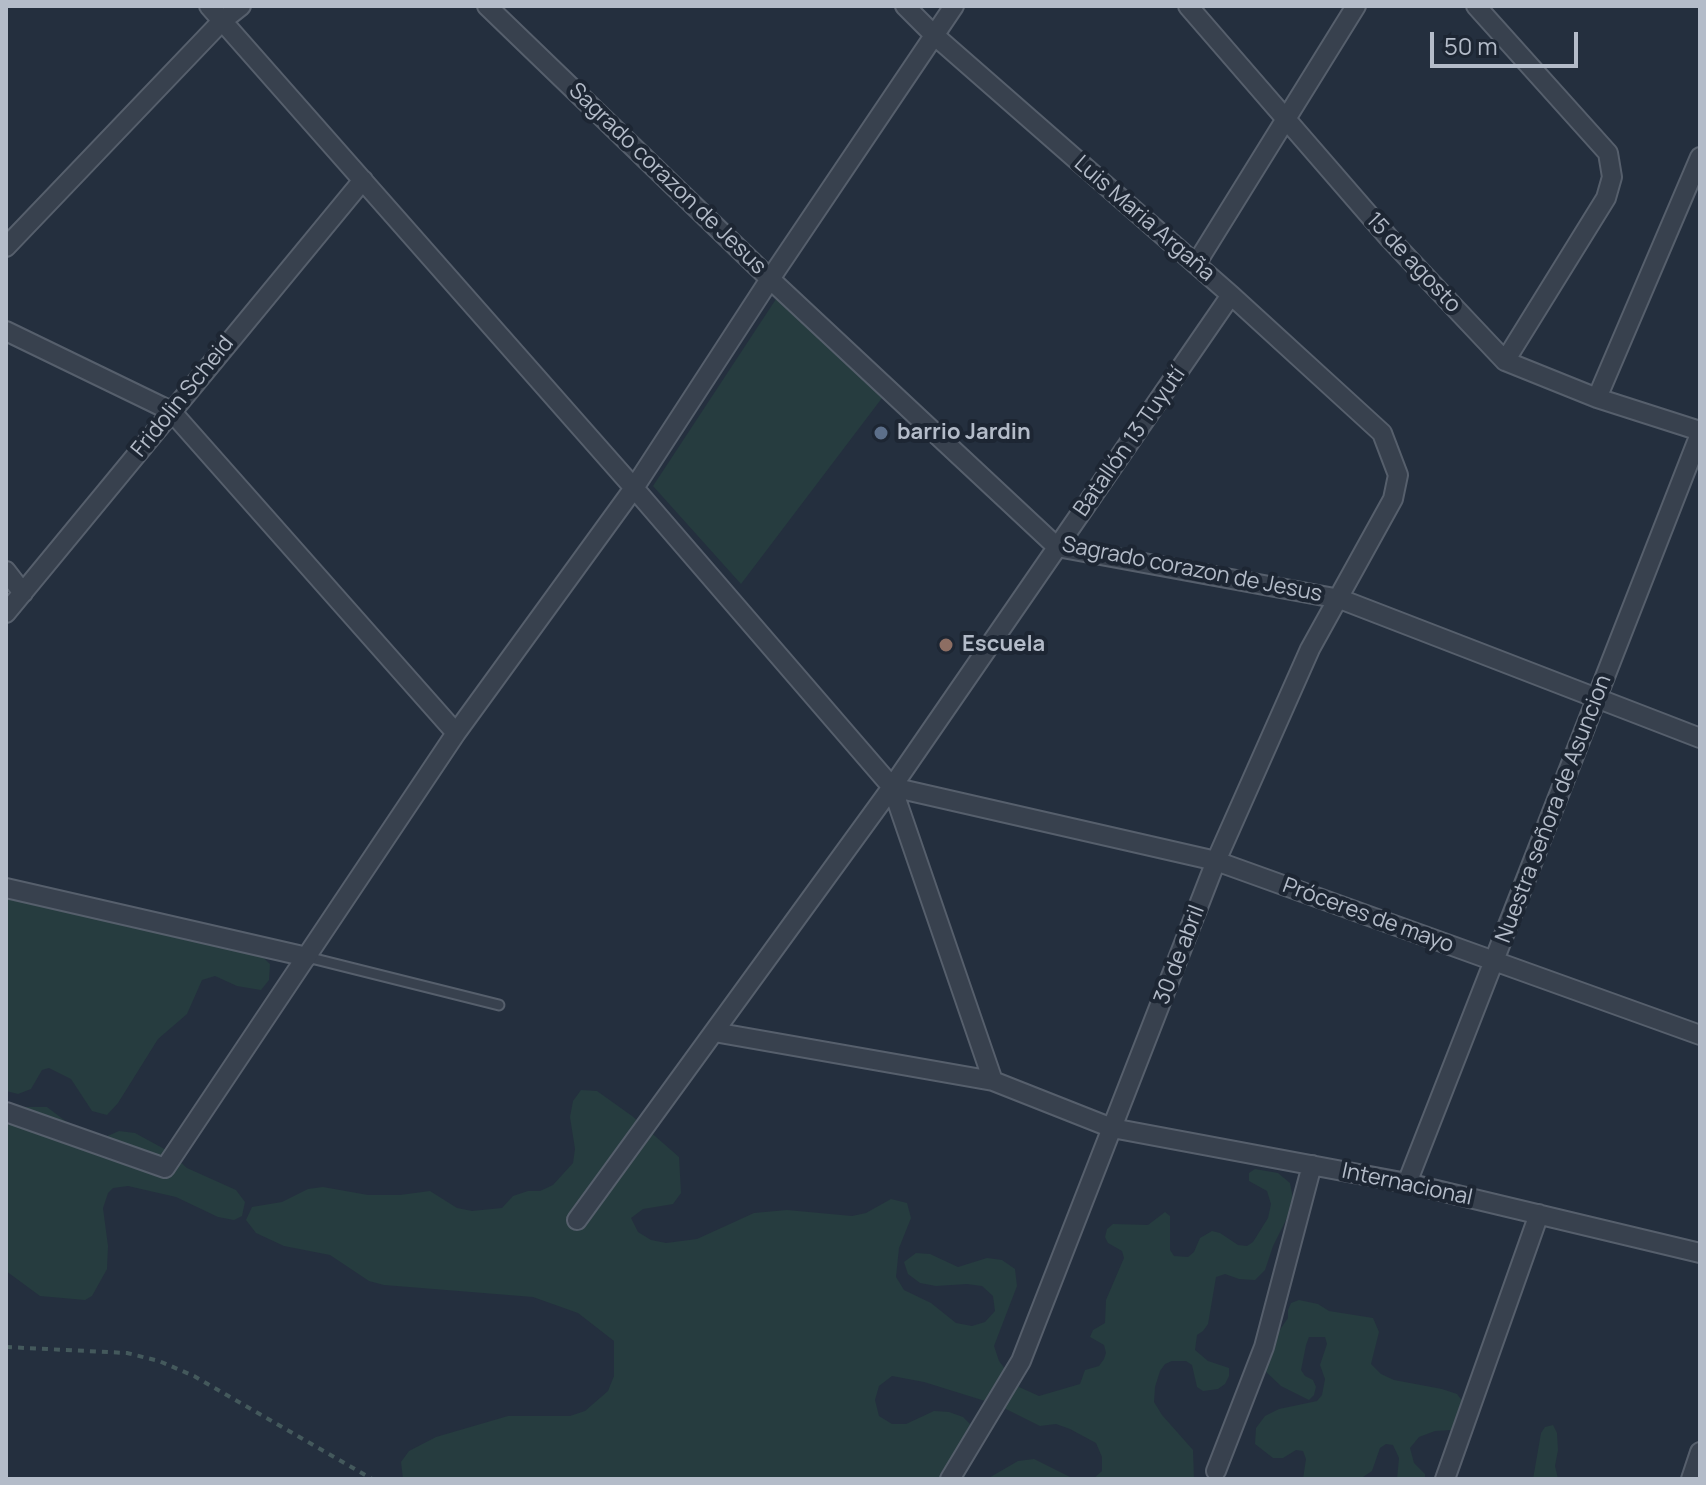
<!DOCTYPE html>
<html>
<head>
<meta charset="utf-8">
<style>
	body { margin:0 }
	#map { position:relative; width:1706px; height:1485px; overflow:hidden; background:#242f3e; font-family:Manrope,sans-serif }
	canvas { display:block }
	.frame { position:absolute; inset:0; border:8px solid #b4bcc9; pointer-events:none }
	.scale { position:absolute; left:1430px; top:32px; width:148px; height:36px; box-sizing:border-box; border:4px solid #b4bcc9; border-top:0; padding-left:10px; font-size:24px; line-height:28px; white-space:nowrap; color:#b4bcc9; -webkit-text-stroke:6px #1d2633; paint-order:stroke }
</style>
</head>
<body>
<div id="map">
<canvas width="1706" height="1485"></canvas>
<div class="frame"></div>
<div class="scale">50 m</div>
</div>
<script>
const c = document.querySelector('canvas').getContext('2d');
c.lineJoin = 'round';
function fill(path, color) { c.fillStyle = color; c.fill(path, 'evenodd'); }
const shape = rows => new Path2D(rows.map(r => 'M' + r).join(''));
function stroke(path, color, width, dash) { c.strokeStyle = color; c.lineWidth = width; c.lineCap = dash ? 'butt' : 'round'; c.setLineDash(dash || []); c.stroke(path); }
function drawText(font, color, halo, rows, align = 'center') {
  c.font = font + ' Manrope,sans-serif'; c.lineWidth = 8; c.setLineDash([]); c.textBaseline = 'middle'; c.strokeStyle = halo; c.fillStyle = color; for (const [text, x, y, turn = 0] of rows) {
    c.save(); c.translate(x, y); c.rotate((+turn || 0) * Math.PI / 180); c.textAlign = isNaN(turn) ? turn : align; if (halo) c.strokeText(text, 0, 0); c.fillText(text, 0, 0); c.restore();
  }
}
fill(shape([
	[778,296,882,398,741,584,653,486],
	[6,898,51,904,128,927,177,930,250,945,270,964,269,980,261,990,237,986,215,976,202,980,187,1014,158,1039,118,1103,107,1115,92,1111,71,1079,49,1068,42,1070,31,1089,18,1094,6,1091],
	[581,1090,597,1091,632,1116,679,1157,681,1193,673,1204,643,1209,631,1218,638,1232,651,1240,666,1243,697,1239,754,1213,787,1210,852,1216,866,1213,891,1199,907,1203,911,1218,899,1248,896,1277,904,1290,931,1303,956,1323,972,1326,985,1322,995,1311,993,1296,982,1286,967,1284,936,1286,920,1283,908,1274,904,1262,916,1253,930,1254,958,1267,987,1258,1002,1260,1015,1269,1017,1286,994,1346,999,1361,1019,1387,1039,1396,1080,1384,1085,1370,1099,1366,1104,1359,1106,1353,1104,1345,1090,1337,1093,1330,1105,1323,1106,1300,1124,1258,1122,1251,1108,1243,1105,1237,1107,1229,1113,1224,1148,1225,1165,1212,1170,1216,1170,1250,1174,1256,1188,1257,1194,1252,1200,1238,1212,1231,1220,1233,1238,1245,1247,1246,1253,1242,1268,1218,1271,1204,1267,1191,1249,1181,1249,1173,1255,1169,1278,1173,1290,1183,1293,1199,1288,1216,1273,1246,1265,1270,1255,1280,1239,1279,1225,1274,1216,1277,1208,1324,1203,1331,1197,1335,1195,1350,1208,1361,1229,1368,1229,1376,1225,1384,1218,1389,1203,1391,1197,1387,1192,1365,1186,1361,1172,1361,1165,1364,1160,1371,1155,1387,1154,1402,1162,1415,1193,1450,1194,1479,1093,1479,1102,1471,1102,1457,1096,1443,1070,1429,1056,1424,1040,1426,998,1405,924,1382,892,1376,879,1386,875,1400,879,1416,892,1424,906,1424,934,1411,949,1412,963,1417,974,1428,975,1443,964,1479,403,1479,401,1462,409,1451,436,1437,508,1416,570,1416,585,1411,608,1391,614,1376,614,1341,578,1313,533,1297,384,1285,369,1281,330,1255,284,1246,256,1233,246,1220,252,1207,282,1202,308,1189,323,1187,368,1195,400,1195,430,1191,457,1208,472,1211,502,1208,513,1196,528,1191,540,1191,553,1185,573,1163,575,1149,570,1117,573,1101],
	[6,1104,21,1107,47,1107,85,1136,103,1138,119,1131,135,1133,168,1151,187,1168,236,1190,245,1202,242,1216,234,1220,218,1217,176,1197,128,1186,113,1188,108,1193,103,1208,108,1246,107,1269,92,1296,85,1300,40,1296,6,1271],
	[1299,1300,1318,1304,1329,1311,1373,1318,1379,1332,1371,1364,1381,1374,1394,1380,1442,1389,1457,1394,1467,1407,1464,1422,1451,1430,1435,1431,1419,1437,1410,1448,1414,1463,1425,1474,1425,1479,1397,1479,1399,1458,1393,1445,1386,1444,1380,1448,1372,1471,1360,1479,1303,1479,1306,1459,1303,1451,1296,1450,1283,1458,1273,1458,1255,1444,1256,1428,1265,1416,1279,1409,1317,1401,1322,1395,1325,1379,1320,1365,1327,1344,1325,1337,1309,1337,1306,1345,1301,1370,1305,1376,1313,1380,1316,1387,1314,1395,1309,1400,1281,1386,1264,1370,1268,1347,1288,1318,1288,1310,1291,1303],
	[1553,1425,1557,1433,1558,1450,1555,1466,1558,1479,1533,1479,1541,1433,1545,1427],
	[1034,1459,1074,1479,987,1479,1018,1461]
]), '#263c3f');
const service = shape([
	[307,957,499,1005]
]);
const minor = shape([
	[209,6,634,488,892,787,993,1081,1112,1128,1407,1183,1700,1253],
	[487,6,770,279,1057,547,1340,599,1700,738],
	[905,6,934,35,1231,295,1382,433,1398,475,1393,499,1310,649,1216,861,1021,1361,950,1479],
	[1188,6,1389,238,1505,361,1597,398,1700,431],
	[1476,6,1608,153,1612,177,1606,198,1505,361],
	[6,247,222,21,241,6],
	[1196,264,1356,6],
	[6,331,171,411,456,733],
	[1597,398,1700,157],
	[6,571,23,593],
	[6,613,363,180],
	[892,787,1216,861,1700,1035],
	[6,888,307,957],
	[714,1032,993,1081],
	[6,1112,165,1168,456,733,634,488,770,279,954,6],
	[1407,1183,1700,434],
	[577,1220,892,787,1231,295],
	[1216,1471,1264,1347,1312,1165],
	[1445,1479,1539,1214],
	[1691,1479,1700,1452]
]);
stroke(service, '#565f6c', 13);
stroke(minor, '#565f6c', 22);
stroke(shape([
	[6,1347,127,1353,159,1361,194,1376,372,1479]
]), '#44595c', 4, [6, 6]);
stroke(service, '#38414e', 9);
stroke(minor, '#38414e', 18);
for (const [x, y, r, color] of [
	[881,433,8,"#5c6f8a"],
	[946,645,8,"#8d6e63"]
]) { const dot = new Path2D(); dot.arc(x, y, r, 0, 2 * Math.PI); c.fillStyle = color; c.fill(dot); stroke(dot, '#1d2633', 3); }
drawText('22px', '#b4bcc9', '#1d2633', [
	["Sagrado corazon de Jesus",667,179,44],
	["Luis Maria Argaña",1144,219,41],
	["15 de agosto",1413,263,47],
	["Fridolin Scheid",183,397,-51],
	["Batallón 13 Tuyutí",1130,442,-55],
	["Sagrado corazon de Jesus",1192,570,11],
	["Nuestra señora de Asuncion",1554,809,-69],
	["Próceres de mayo",1368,916,20],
	["30 de abril",1180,955,-69],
	["Internacional",1407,1185,12]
]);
drawText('bold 22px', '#b4bcc9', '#1d2633', [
	["barrio Jardin",897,433],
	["Escuela",962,645]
], 'left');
</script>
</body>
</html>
